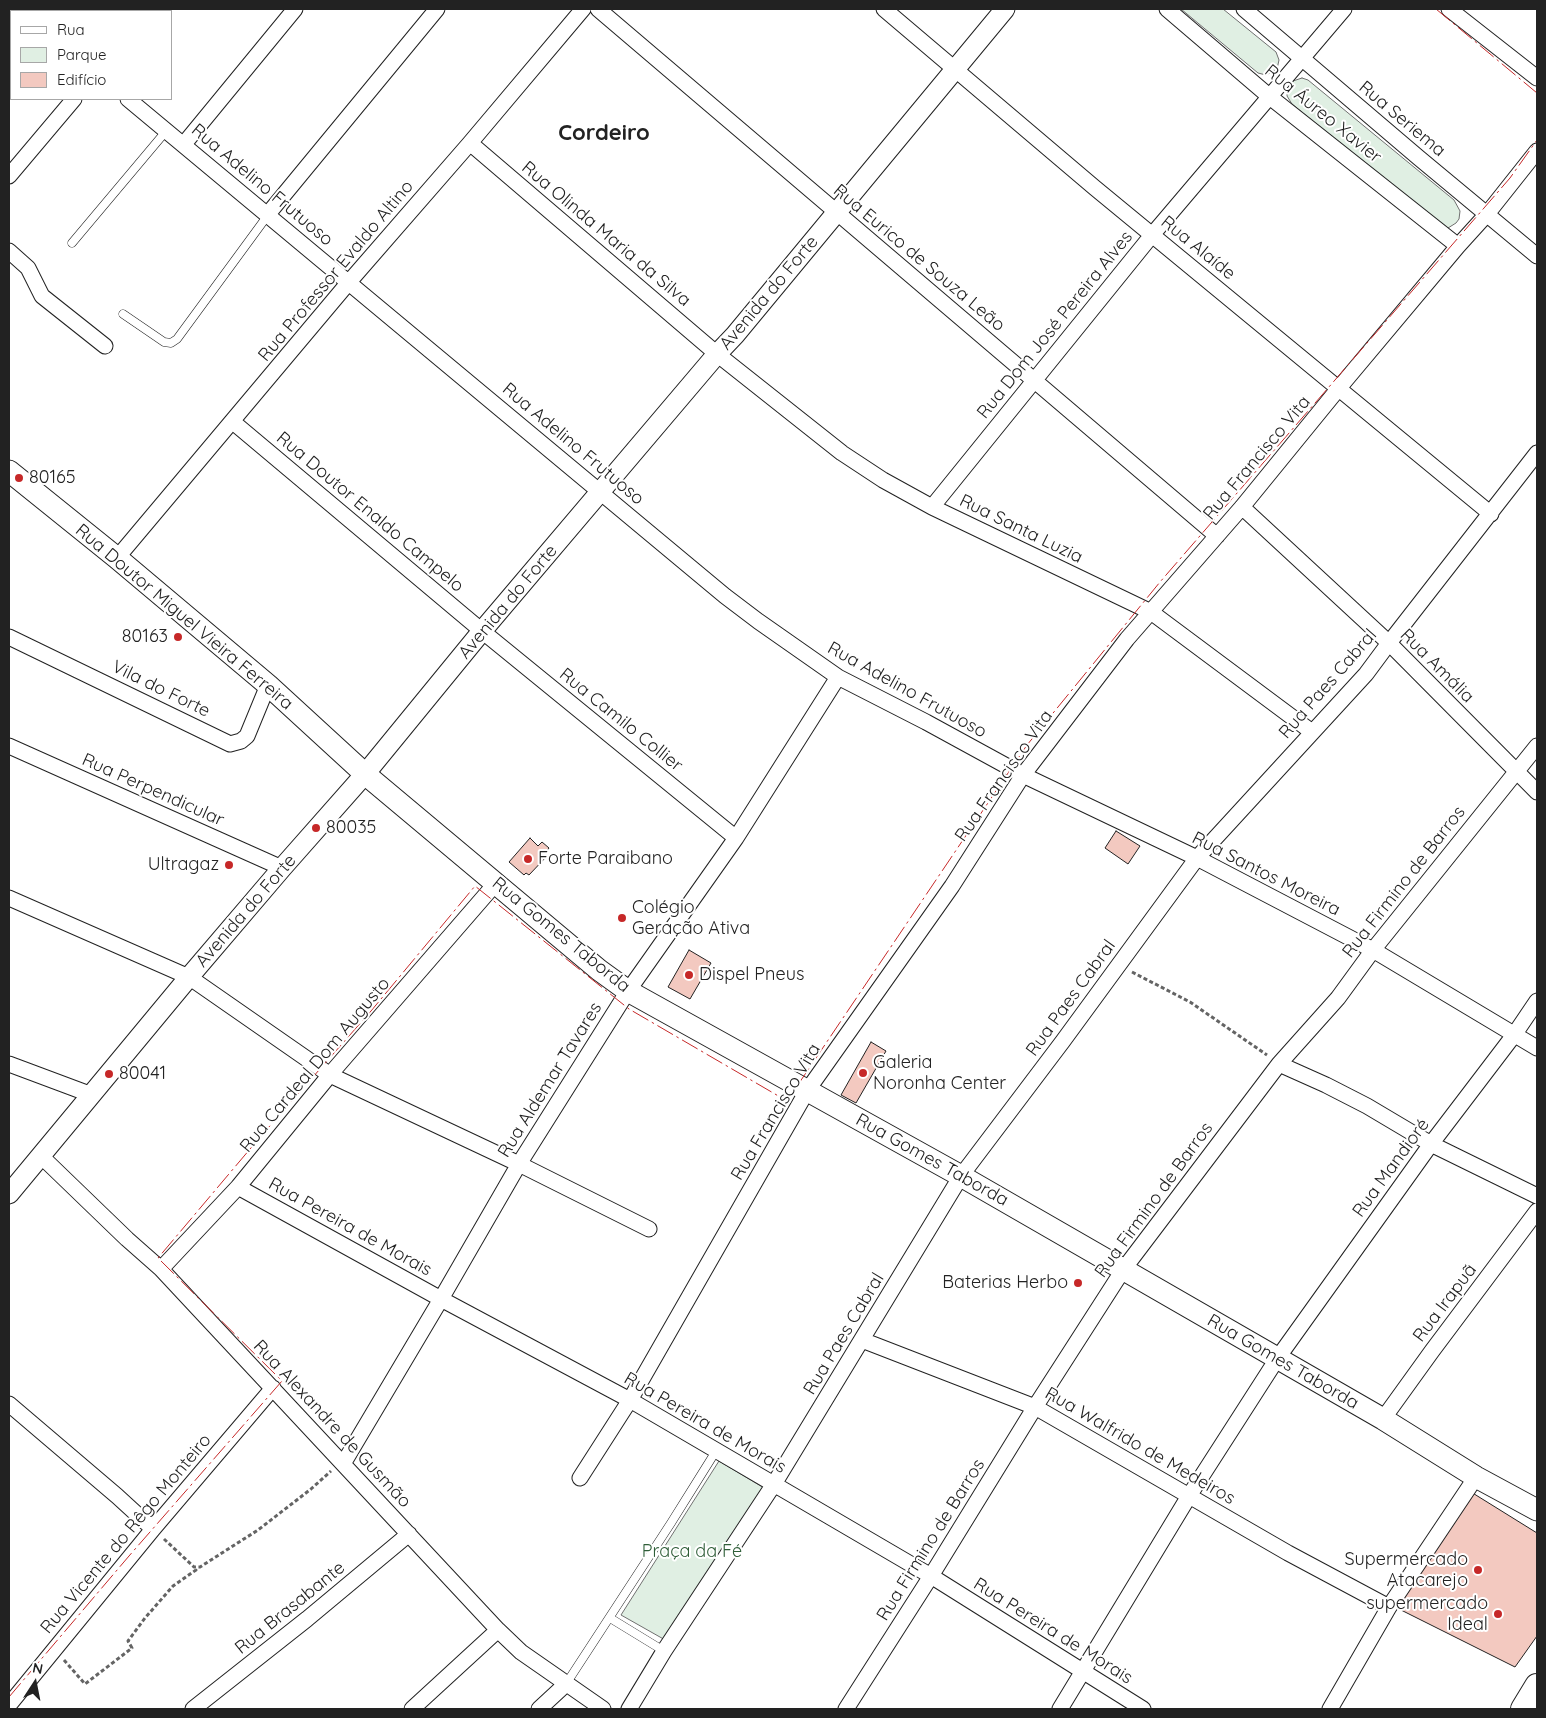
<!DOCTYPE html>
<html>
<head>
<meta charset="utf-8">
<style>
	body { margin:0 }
	#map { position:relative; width:1546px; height:1718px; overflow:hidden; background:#fff; font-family:Quicksand,sans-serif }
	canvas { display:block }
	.frame { position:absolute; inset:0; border:10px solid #222; pointer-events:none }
	.legend { position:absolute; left:10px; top:10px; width:162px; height:90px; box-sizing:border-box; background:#fff; border:1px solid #a7a7a7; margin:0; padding:6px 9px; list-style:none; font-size:15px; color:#222 }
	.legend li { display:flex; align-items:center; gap:10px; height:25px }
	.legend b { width:25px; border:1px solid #a7a7a7 }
	.north { position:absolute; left:10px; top:1658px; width:50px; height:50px; -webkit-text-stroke:4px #fff; paint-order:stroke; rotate:11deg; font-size:14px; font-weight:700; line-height:20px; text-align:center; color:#222 }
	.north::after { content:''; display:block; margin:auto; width:18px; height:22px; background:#222; clip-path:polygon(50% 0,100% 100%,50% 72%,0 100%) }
</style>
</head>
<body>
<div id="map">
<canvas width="1546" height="1718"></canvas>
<div class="frame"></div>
<ul class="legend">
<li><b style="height:6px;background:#fff"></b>Rua</li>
<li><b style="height:14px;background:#e0efe3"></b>Parque</li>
<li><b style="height:14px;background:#f3c9c0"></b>Edifício</li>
</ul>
<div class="north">N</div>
</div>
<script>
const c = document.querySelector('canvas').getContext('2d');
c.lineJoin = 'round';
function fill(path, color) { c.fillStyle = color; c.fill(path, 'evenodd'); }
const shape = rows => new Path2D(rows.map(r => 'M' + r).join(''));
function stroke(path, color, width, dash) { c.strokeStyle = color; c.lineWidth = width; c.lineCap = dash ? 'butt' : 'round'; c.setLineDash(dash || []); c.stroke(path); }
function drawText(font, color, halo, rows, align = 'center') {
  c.font = font + ' Quicksand,sans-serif'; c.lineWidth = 4; c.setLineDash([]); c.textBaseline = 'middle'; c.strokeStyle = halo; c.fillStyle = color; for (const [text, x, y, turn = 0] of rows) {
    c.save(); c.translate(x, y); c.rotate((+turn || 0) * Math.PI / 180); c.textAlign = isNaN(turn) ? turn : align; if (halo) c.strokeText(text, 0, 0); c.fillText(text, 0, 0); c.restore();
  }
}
const green = shape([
	[1181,9,1223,9,1276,52,1279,60,1277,69,1266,75,1258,73,1181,9],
	[1302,78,1308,80,1454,200,1460,211,1459,219,1456,223,1448,228,1440,226,1292,104,1287,96,1288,87,1293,81,1302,78],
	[719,1461,764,1488,667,1641,621,1615,719,1461]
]);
fill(green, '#e0efe3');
stroke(green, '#6f6f6f', 1);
const building = shape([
	[1116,831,1140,846,1128,864,1105,848,1116,831],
	[530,838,538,846,542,842,549,848,544,854,547,856,529,875,526,873,524,875,509,862,530,838],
	[689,950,711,963,690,999,668,987,689,950],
	[871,1042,886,1051,856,1103,841,1095,871,1042],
	[1471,1492,1537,1533,1537,1636,1515,1667,1395,1607,1471,1492]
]);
fill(building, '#f3c9c0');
stroke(building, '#222', 1);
const service = shape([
	[72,243,167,130],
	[123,314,164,342,171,343,177,339,268,215],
	[610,1618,664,1651],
	[566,1684,671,1523,716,1451]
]);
const minor = shape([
	[21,9,24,11],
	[598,9,1217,536],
	[884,9,1095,188,1491,514],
	[1167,9,1270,97,1458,246],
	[1244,9,1419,158,1537,256],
	[1449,9,1537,78],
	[148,11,150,9],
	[128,99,725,596,758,621,838,677,926,722,1023,775,1197,858,1373,950,1537,1048],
	[470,143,717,354,842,453,883,480,932,507,1151,612,1312,732],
	[184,144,295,9],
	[9,176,74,99],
	[268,214,437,9],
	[9,251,28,268,42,296,105,346],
	[233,422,482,631,736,838],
	[932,507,1152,235,1344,9],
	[1242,507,1389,643,1537,792],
	[117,558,349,282,470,143,583,9],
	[9,637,230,744,241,741,247,736,268,685],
	[9,746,282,868],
	[9,898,189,977,330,1075,519,1164,649,1229],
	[9,1064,92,1095],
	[1279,1064,1326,1085,1367,1106,1431,1144,1537,1196],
	[41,1156,127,1239,161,1269,498,1630,521,1652,603,1709],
	[238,1187,441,1299,630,1400,931,1576,1143,1709],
	[161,1269,238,1187,333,1071,496,883],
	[862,1340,1035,1407,1288,1553,1389,1607],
	[9,1404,117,1496,153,1529],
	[1383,1419,1432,1351,1537,1211],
	[343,1464,441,1299,519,1164,628,991,736,838,838,677],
	[580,1478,630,1400,807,1091,952,886,1023,775,1127,639,1242,507,1339,388,1458,246,1487,214,1537,151],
	[9,1705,153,1529,273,1388],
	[193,1709,307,1619,409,1534],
	[412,1709,498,1630],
	[539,1709,566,1684],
	[629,1709,664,1651,774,1484,961,1176,1063,1041,1197,858,1366,674,1389,643,1537,453],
	[846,1709,931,1576,1035,1407,1123,1270,1279,1064,1338,998,1373,950,1537,746],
	[1060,1709,1189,1496,1277,1359,1431,1144,1514,1035,1537,1001],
	[1330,1709,1389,1607,1476,1477]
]);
const tertiary = shape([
	[9,1194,189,977,282,868,365,774,482,631,717,354,735,335,1005,9]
]);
const secondary = shape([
	[9,471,117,558,268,685,365,774,599,970,628,991,961,1176,1383,1419,1476,1477,1537,1510]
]);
const primary = shape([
	[1523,1709,1537,1686]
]);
stroke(service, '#222', 9);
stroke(minor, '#222', 17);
stroke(tertiary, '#222', 21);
stroke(secondary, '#222', 23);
stroke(primary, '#222', 26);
stroke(shape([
	[1132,972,1190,1002,1267,1055],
	[164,1539,194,1567,200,1567,258,1530,311,1489,331,1471],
	[64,1660,85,1684,132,1648,128,1641,145,1618,173,1586,196,1570,194,1567]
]), '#646464', 3, [4, 2.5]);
stroke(service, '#fff', 8);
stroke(minor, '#fff', 15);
stroke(tertiary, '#fff', 19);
stroke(secondary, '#fff', 21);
stroke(primary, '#fff', 24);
stroke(shape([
	[1436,9,1537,93],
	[9,1697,129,1556,282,1381,158,1258,261,1136,371,1011,475,886,629,1009,787,1101,1027,745,1160,582,1510,178,1537,140]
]), '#c62828', 1, [18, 4, 2.5, 4]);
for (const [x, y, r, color] of [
	[19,478,5,"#c62828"],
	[178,637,5,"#c62828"],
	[316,828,5,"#c62828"],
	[528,859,5,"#c62828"],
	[229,865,5,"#c62828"],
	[622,918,5,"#c62828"],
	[689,975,5,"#c62828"],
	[863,1073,5,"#c62828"],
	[109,1074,5,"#c62828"],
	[1078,1283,5,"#c62828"],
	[1478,1570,5,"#c62828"],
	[1498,1614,5,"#c62828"]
]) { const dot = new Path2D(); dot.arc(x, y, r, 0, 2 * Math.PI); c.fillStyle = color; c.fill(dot); stroke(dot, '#fff', 2); }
drawText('18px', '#222', '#fff', [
	["Rua Áureo Xavier",1323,114,39],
	["Rua Seriema",1402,119,40],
	["Rua Adelino Frutuoso",262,185,40],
	["Rua Olinda Maria da Silva",606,234,40],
	["Rua Alaíde",1198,248,39],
	["Rua Eurico de Souza Leão",919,258,40],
	["Rua Professor Evaldo Altino",336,271,-50],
	["Avenida do Forte",769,293,-50],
	["Rua Dom José Pereira Alves",1055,325,-51],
	["Rua Adelino Frutuoso",573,444,40],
	["Rua Francisco Vita",1257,458,-50],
	["Rua Doutor Enaldo Campelo",370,512,40],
	["Rua Santa Luzia",1021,529,26],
	["Avenida do Forte",508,602,-50],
	["Rua Doutor Miguel Vieira Ferreira",184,617,40],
	["Rua Amália",1437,666,45],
	["Rua Paes Cabral",1328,684,-49],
	["Vila do Forte",161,689,26],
	["Rua Adelino Frutuoso",907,690,29],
	["Rua Camilo Collier",621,720,39],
	["Rua Francisco Vita",1004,776,-55],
	["Rua Perpendicular",153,790,24],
	["Rua Santos Moreira",1266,874,27],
	["Rua Firmino de Barros",1404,882,-52],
	["Avenida do Forte",246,911,-49],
	["Rua Gomes Taborda",561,935,39],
	["Rua Paes Cabral",1071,998,-54],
	["Rua Cardeal Dom Augusto",315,1065,-50],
	["Rua Aldemar Tavares",550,1080,-58],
	["Rua Francisco Vita",776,1112,-59],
	["Rua Gomes Taborda",932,1160,29],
	["Rua Mandioré",1391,1168,-54],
	["Rua Firmino de Barros",1154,1200,-54],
	["Rua Pereira de Morais",350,1227,29],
	["Rua Irapuã",1445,1303,-53],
	["Rua Paes Cabral",844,1334,-59],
	["Rua Gomes Taborda",1283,1362,30],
	["Rua Pereira de Morais",705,1423,30],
	["Rua Alexandre de Gusmão",332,1424,47],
	["Rua Walfrido de Medeiros",1140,1446,30],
	["Rua Vicente do Rêgo Monteiro",126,1534,-50],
	["Rua Firmino de Barros",931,1540,-58],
	["Rua Brasabante",290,1608,-39],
	["Rua Pereira de Morais",1053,1631,32]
]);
drawText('18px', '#222', '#fff', [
	["80165",29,478],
	["80163",168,637,"right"],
	["80035",326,828],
	["Forte Paraibano",538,859],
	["Ultragaz",219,865,"right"],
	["Colégio",632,908],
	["Geração Ativa",632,929],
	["Dispel Pneus",699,975],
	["Galeria",873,1063],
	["Noronha Center",873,1084],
	["80041",119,1074],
	["Baterias Herbo",1068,1283,"right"],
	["Supermercado",1468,1560,"right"],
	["Atacarejo",1468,1581,"right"],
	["supermercado",1488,1604,"right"],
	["Ideal",1488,1625,"right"]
], 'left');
drawText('18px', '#2f5e38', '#fff', [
	["Praça da Fé",692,1552]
]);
drawText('bold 22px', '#222', '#fff', [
	["Cordeiro",604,133]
]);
</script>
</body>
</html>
